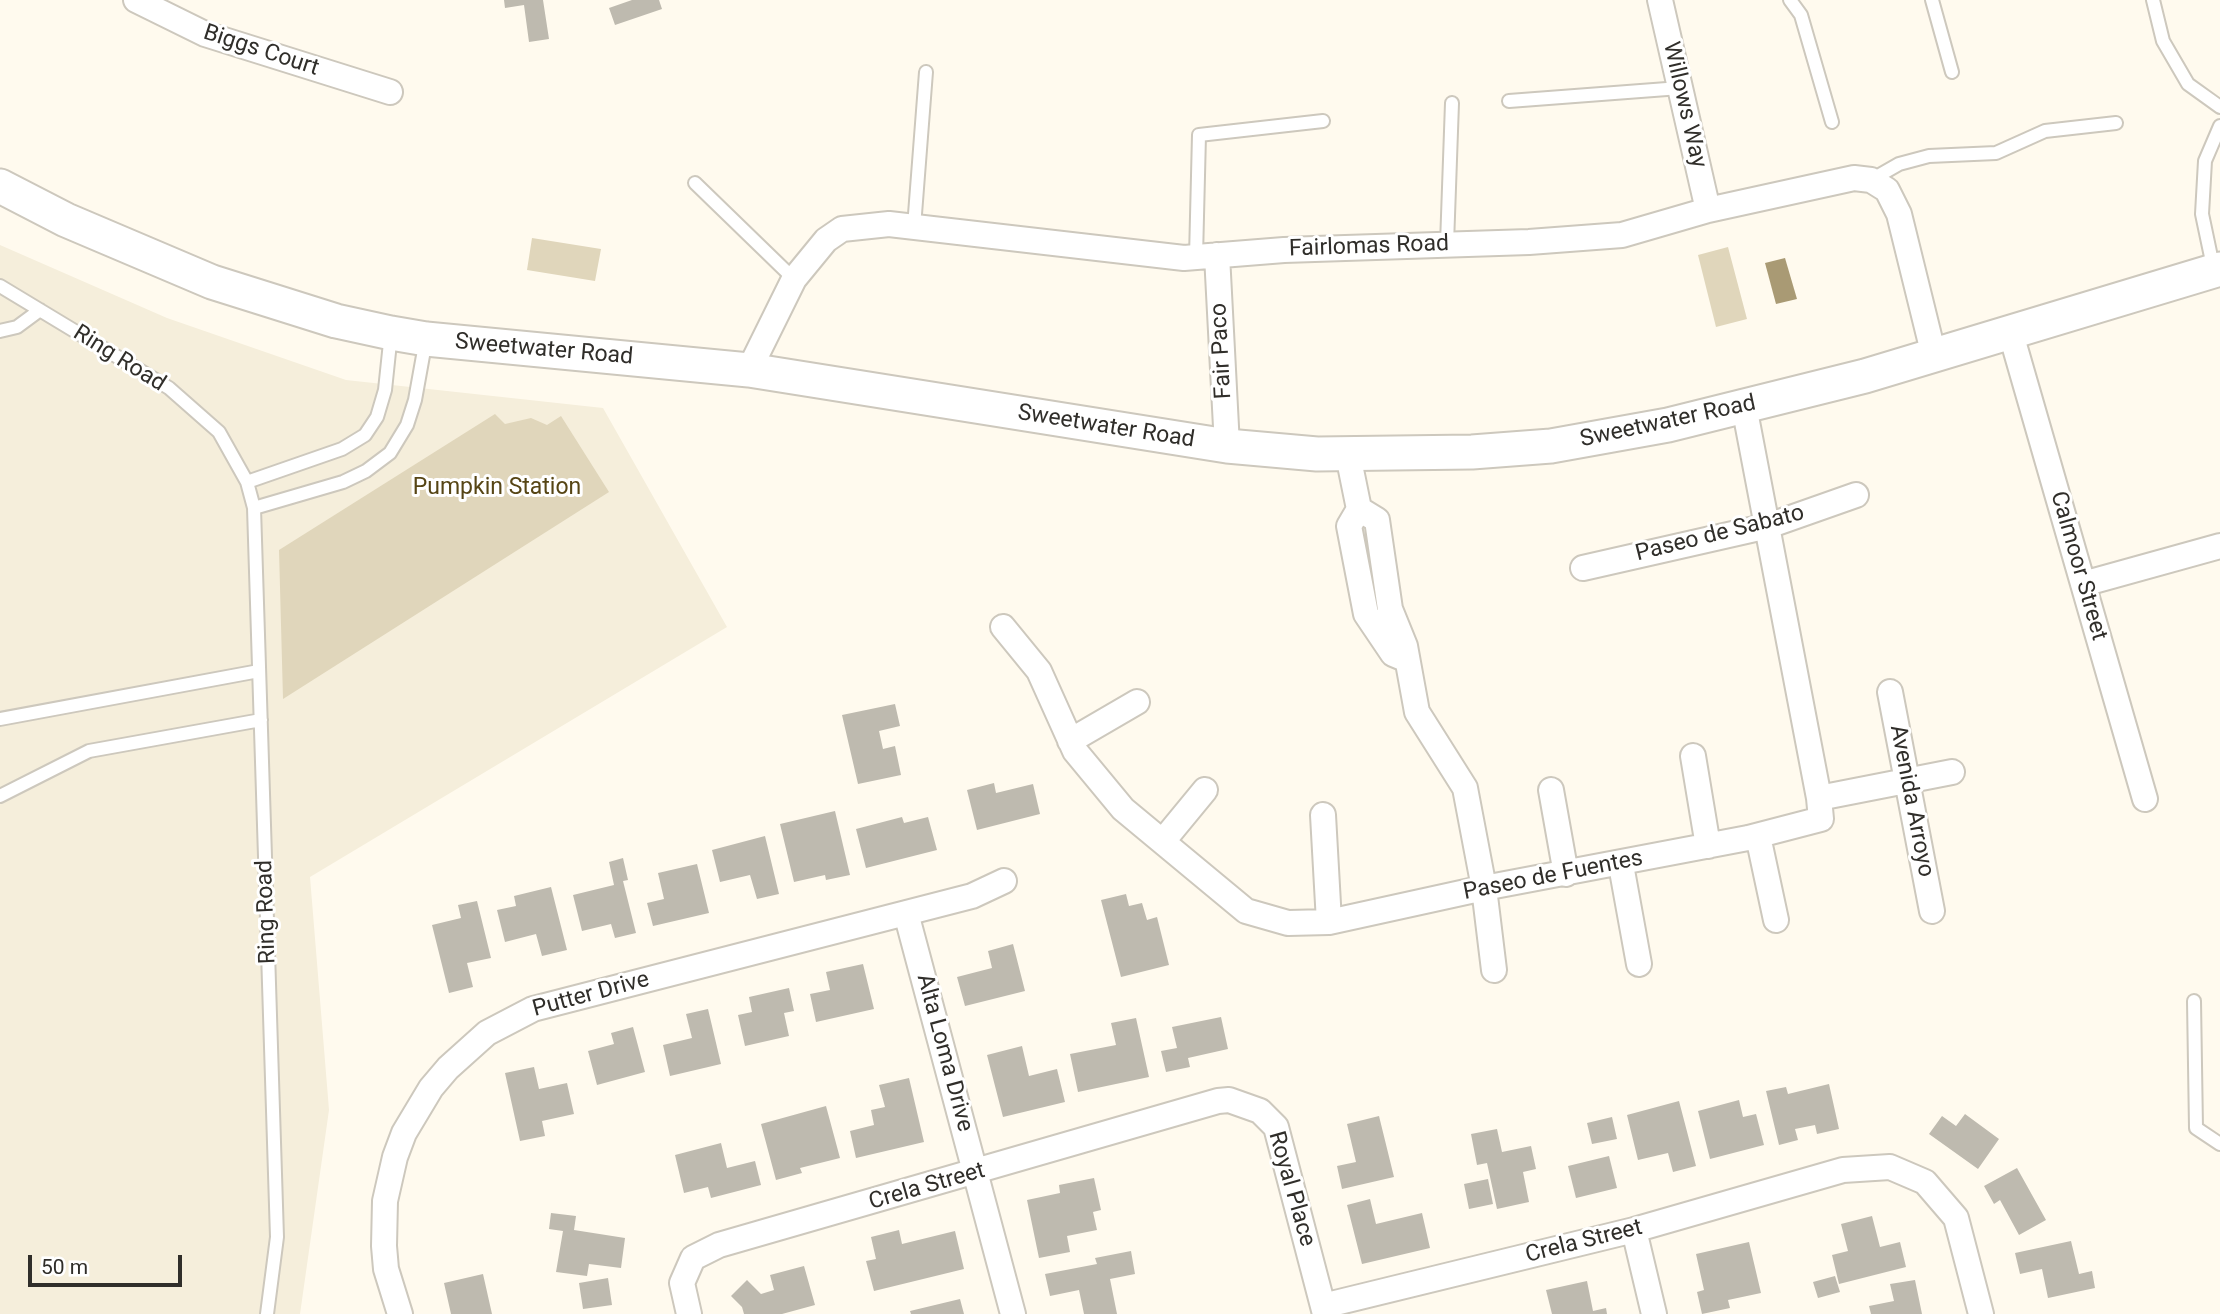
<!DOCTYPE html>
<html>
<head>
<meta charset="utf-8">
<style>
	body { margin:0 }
	#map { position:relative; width:2220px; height:1314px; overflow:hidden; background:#fffaee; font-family:Roboto,sans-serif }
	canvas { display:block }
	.scale { position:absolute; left:28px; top:1255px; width:154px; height:32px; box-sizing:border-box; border:4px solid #302e2a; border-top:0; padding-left:9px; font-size:21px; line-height:24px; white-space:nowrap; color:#302e2a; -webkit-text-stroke:5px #fff; paint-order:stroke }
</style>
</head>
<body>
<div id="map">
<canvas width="2220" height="1314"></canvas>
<div class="scale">50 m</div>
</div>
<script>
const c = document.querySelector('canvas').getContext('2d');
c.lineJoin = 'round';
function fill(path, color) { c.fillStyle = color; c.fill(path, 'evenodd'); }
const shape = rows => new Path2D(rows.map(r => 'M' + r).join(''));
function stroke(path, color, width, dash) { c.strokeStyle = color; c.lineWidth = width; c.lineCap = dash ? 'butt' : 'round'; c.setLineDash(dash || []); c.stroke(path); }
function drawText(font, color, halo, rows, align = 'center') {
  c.font = font + ' Roboto,sans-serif'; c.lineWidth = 6; c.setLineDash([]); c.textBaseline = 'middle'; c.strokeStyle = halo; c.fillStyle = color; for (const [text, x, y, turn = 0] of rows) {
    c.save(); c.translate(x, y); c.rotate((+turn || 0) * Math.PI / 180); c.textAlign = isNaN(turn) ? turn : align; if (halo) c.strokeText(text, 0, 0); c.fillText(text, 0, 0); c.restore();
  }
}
fill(shape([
	[0,245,167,318,346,380,603,408,727,627,310,877,329,1110,300,1314,0,1314]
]), '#f5eedb');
fill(shape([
	[532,238,601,249,595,281,527,270],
	[1728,247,1747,319,1716,327,1698,255],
	[495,414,505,424,531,418,547,425,561,416,609,492,283,699,279,550]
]), '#e0d6bb');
fill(shape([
	[1785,258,1797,299,1776,304,1765,263]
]), '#a99a74');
fill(shape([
	[504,0,543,0,549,39,529,42,524,5,505,8],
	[632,0,659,0,662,9,615,25,609,8],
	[895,704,900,726,879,731,883,749,895,746,901,775,858,784,842,715],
	[994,783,996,793,1033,784,1040,814,977,830,967,790],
	[835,811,850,875,826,880,825,875,794,882,780,824],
	[902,817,904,823,928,817,937,850,866,868,856,829],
	[765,836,779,894,757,899,750,875,720,882,712,850],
	[623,858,628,880,623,881,636,933,615,938,611,924,582,931,573,895,614,885,609,862],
	[697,864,709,913,653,926,647,903,664,899,658,873],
	[551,887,567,950,542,956,536,934,505,942,497,910,516,906,514,896],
	[1126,894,1129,906,1142,903,1147,920,1157,917,1169,965,1121,977,1101,900],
	[477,901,491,958,467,963,473,987,449,993,432,925,461,918,458,905],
	[1013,944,1025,991,965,1006,957,977,992,968,988,951],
	[863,964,874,1009,816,1022,810,994,830,990,826,972],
	[789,988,794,1011,784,1013,789,1036,745,1046,738,1015,752,1012,749,997],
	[708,1009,721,1064,670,1076,663,1045,692,1038,686,1014],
	[1221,1017,1228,1049,1188,1058,1190,1067,1166,1072,1161,1051,1177,1048,1172,1027],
	[1136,1018,1149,1077,1078,1092,1070,1054,1116,1045,1111,1023],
	[633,1027,645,1072,597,1085,588,1051,614,1044,611,1033],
	[1022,1046,1029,1076,1057,1069,1065,1102,1003,1117,987,1055],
	[534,1067,539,1089,567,1083,574,1114,542,1121,545,1136,520,1141,505,1073],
	[909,1078,924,1142,856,1158,850,1131,874,1125,871,1110,885,1107,879,1085],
	[1829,1084,1839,1129,1817,1134,1815,1125,1795,1129,1798,1140,1779,1145,1766,1091,1786,1087,1788,1094],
	[1739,1100,1743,1117,1756,1114,1764,1145,1710,1159,1698,1111],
	[1679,1101,1696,1166,1673,1172,1668,1153,1638,1160,1627,1115],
	[826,1106,840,1158,800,1168,802,1173,776,1180,761,1124],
	[1965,1114,1999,1139,1978,1169,1929,1134,1942,1116,1956,1126],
	[1379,1116,1394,1177,1342,1189,1337,1166,1356,1162,1347,1124],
	[1612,1117,1617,1139,1592,1144,1587,1123],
	[1497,1129,1502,1152,1531,1146,1536,1169,1523,1172,1529,1202,1497,1209,1487,1163,1477,1165,1471,1134],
	[721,1143,727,1168,755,1161,761,1185,711,1198,708,1187,684,1193,675,1155],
	[1609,1156,1617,1188,1576,1198,1568,1166],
	[2017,1168,2046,1220,2019,1235,2000,1200,1994,1204,1984,1186],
	[1094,1178,1101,1210,1093,1212,1097,1230,1067,1236,1070,1252,1039,1258,1027,1200,1060,1193,1059,1185],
	[1488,1179,1493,1204,1469,1209,1464,1184],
	[1370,1199,1376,1224,1422,1213,1430,1248,1362,1264,1347,1205],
	[551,1213,576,1216,574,1230,625,1238,621,1268,589,1264,587,1276,556,1272,563,1231,549,1229],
	[1872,1216,1880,1247,1900,1242,1906,1267,1839,1284,1832,1255,1848,1251,1841,1224],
	[899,1230,902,1244,955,1231,964,1269,874,1291,866,1261,876,1259,871,1237],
	[2071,1241,2079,1274,2092,1271,2095,1288,2048,1298,2042,1269,2020,1274,2015,1253],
	[1749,1242,1761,1293,1728,1300,1730,1308,1702,1314,1697,1292,1704,1290,1696,1254],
	[1131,1251,1135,1274,1110,1279,1117,1314,1084,1314,1079,1290,1050,1296,1045,1274,1097,1264,1095,1258],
	[804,1266,815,1305,782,1314,744,1314,742,1307,731,1296,747,1280,761,1294,774,1290,770,1275],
	[483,1274,492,1314,451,1314,444,1283],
	[1835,1276,1840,1292,1818,1298,1813,1282],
	[608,1278,612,1305,583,1309,579,1283],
	[1915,1280,1922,1314,1871,1314,1869,1306,1894,1301,1890,1284],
	[1587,1281,1593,1311,1606,1308,1607,1314,1552,1314,1546,1290],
	[960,1299,964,1314,911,1314,910,1311]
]), '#bebaaf');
const lane = shape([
	[1790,0,1801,15,1832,122],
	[1932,0,1952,72],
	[2153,0,2163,41,2188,84,2220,107],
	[1509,101,1680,88],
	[1871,180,1899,164,1929,156,1996,153,2045,131,2116,123],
	[695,183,794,279],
	[914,227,926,72],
	[1447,244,1452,103],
	[1196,257,1199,135,1323,121],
	[2214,271,2202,214,2205,161,2220,126],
	[0,286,169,388,219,432,247,482,254,508,277,1237,267,1314],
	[0,331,17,327,40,310],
	[247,482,342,449,365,435,377,417,385,390,391,333],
	[254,508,343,482,366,471,390,453,407,425,415,400,426,339],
	[0,719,259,671],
	[0,796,89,751,261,720],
	[2194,1001,2196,1128,2220,1144]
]);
const street = shape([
	[136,0,205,34,390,92],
	[1660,0,1708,210],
	[1217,255,1227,446],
	[2011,334,2145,799],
	[749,370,794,279,826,240,842,229,889,224,1184,258,1284,250,1529,242,1622,235,1708,210,1854,178,1871,180,1887,190,1899,214,1934,356],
	[1348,455,1359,509,1349,526,1366,614,1393,654,1405,659],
	[1359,509,1377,520,1390,609,1405,646,1417,712,1465,788,1484,888,1494,970],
	[1583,568,1768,526,1856,495],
	[2083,584,2220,546],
	[1003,627,1039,671,1075,751,1123,809,1246,911,1288,923,1329,922,1484,888,1748,838,1821,819,1819,798,1744,406],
	[1890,692,1932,911],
	[1070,741,1137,702],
	[1693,756,1708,846],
	[1551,790,1566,874],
	[1819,798,1952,772],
	[1323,815,1329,922],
	[1758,836,1776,920],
	[1163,841,1205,790],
	[1621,865,1639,964],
	[906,913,1013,1314],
	[1634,1230,1654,1314],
	[1323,1306,1634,1230,1843,1170,1890,1167,1925,1182,1956,1218,1981,1314],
	[400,1314,386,1269,384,1246,385,1201,395,1157,404,1133,431,1088,448,1068,487,1033,533,1009,972,896,1004,881],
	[689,1314,682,1283,693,1258,719,1245,1218,1101,1229,1100,1260,1111,1276,1127,1325,1314]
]);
const secondary = shape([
	[0,186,66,220,212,282,336,321,391,333,426,339,749,370,1227,446,1317,454,1472,452,1551,446,1668,425,1865,376,2220,269]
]);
stroke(lane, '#cdc8bd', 16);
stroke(street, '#cdc8bd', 28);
stroke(secondary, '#cdc8bd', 37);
stroke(lane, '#fff', 12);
stroke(street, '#fff', 24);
stroke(secondary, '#fff', 33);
drawText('23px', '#302e2a', '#fff', [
	["Biggs Court",261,51,18],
	["Willows Way",1684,105,77],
	["Fairlomas Road",1369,247,-2],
	["Sweetwater Road",544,350,5],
	["Fair Paco",1222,351,-93],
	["Ring Road",119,359,32],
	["Sweetwater Road",1668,422,-12],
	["Sweetwater Road",1106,427,9],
	["Paseo de Sabato",1720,534,-14],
	["Calmoor Street",2078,566,74],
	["Avenida Arroyo",1911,801,79],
	["Paseo de Fuentes",1553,876,-11],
	["Ring Road",267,912,-92],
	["Putter Drive",591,995,-15],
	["Alta Loma Drive",944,1053,75],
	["Crela Street",927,1187,-16],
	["Royal Place",1291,1189,74],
	["Crela Street",1584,1242,-14]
]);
drawText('23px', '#564515', '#fff', [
	["Pumpkin Station",497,488]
]);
</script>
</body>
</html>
